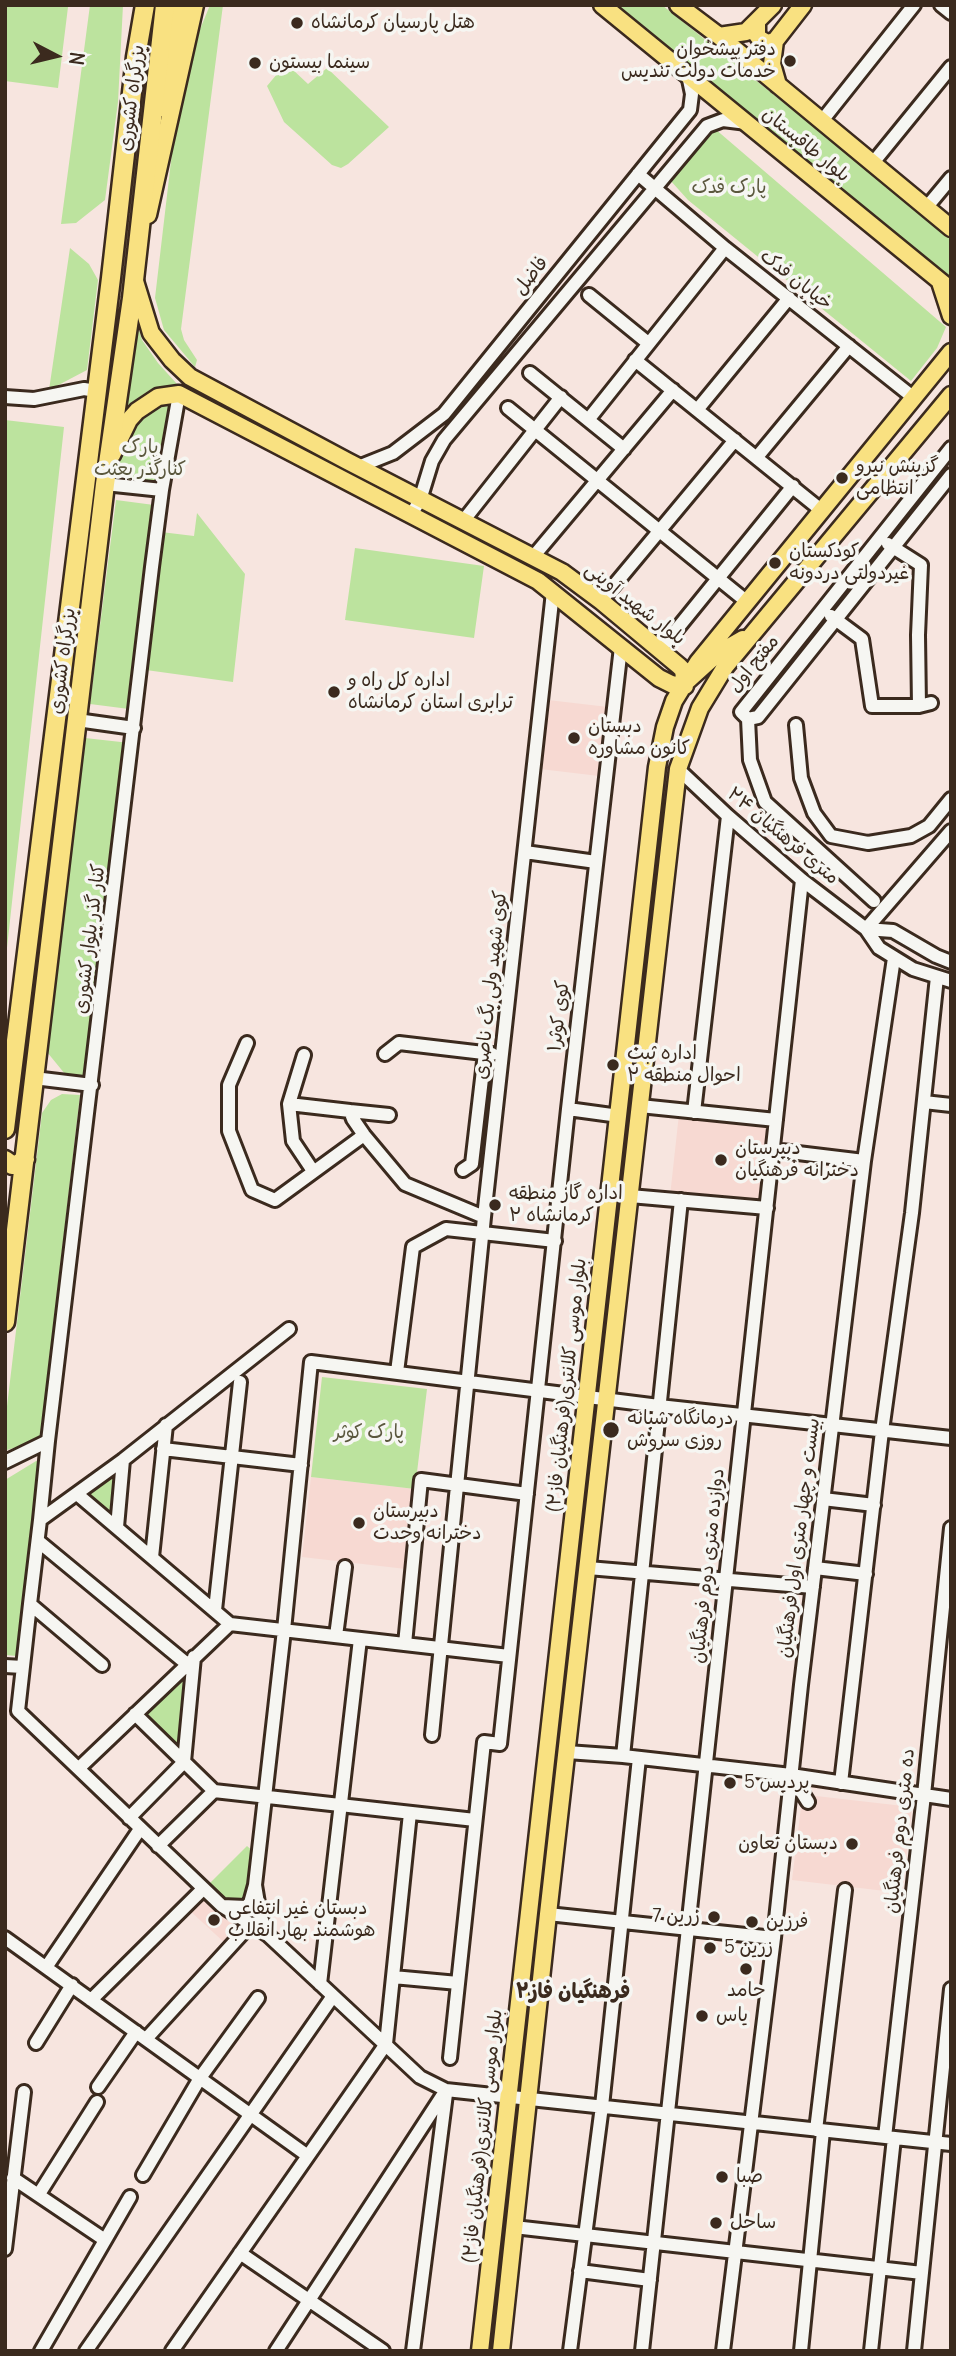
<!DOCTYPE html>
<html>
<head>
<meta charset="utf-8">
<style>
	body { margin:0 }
	#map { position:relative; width:956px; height:2356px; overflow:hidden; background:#f7e5df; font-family:Delius,sans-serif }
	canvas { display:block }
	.frame { position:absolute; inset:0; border:7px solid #3b2a1e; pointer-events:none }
	.north { position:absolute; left:21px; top:21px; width:70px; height:70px; -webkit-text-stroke:5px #f6f6f2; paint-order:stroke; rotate:97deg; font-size:19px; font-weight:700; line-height:28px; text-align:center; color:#3b2a1e }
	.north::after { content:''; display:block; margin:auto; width:24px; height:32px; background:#3b2a1e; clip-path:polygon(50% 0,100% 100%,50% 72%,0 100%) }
</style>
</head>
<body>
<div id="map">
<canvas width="956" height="2356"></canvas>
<div class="frame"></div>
<div class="north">N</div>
</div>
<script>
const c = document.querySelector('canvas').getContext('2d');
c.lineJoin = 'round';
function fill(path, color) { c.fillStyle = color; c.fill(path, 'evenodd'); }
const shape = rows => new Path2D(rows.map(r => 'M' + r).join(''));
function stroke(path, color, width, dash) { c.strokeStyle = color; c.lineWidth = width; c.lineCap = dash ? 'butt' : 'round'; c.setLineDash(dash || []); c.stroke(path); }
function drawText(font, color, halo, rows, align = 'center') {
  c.font = font + ' Delius,"Playpen Sans Arabic",sans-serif'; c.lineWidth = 7; c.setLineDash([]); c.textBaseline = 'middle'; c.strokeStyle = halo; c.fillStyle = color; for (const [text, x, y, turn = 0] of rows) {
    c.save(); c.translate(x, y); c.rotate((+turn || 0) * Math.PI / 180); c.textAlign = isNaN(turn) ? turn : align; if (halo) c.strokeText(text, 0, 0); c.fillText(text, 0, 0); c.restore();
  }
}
fill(shape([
	[548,700,608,707,599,776,540,769],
	[679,1114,772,1124,763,1205,670,1196],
	[311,1477,415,1489,406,1569,302,1557],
	[816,1796,912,1807,902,1893,792,1880,801,1807],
	[201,1894,240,1930,227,1945,188,1909]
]), '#f7d9d2');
fill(shape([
	[5,5,68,7,58,88,5,81],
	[90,5,123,5,118,102,105,200,76,223,61,224],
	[210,5,223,5,181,329,184,340,197,360,195,367,164,330,155,298,175,127,196,39],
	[616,5,662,5,951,237,951,278],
	[282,68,291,68,308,84,327,68,389,127,348,164,341,168,332,165,284,122,267,86],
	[714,128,946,327,937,348,911,381,688,200,670,180],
	[70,248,89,264,98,280,87,370,49,390],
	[136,320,142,340,158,363,177,384,150,390,131,403,121,417],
	[170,406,158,485,112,479,122,444,137,418,155,407],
	[5,420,64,427,5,966],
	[116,500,154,505,129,709,90,704],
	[197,513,245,574,233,682,146,670,161,532,194,536],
	[355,548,484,566,474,638,345,620],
	[85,738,130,743,89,1077,65,1074,47,1052],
	[62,1094,80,1095,40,1440,7,1450,5,1423,42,1113,51,1100],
	[322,1377,427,1389,415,1489,311,1477],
	[41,1458,17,1656,5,1655,5,1480],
	[119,1468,113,1521,84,1494],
	[190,1664,182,1756,141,1713],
	[247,1846,255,1853,251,1886,244,1903,223,1903,206,1887]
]), '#bce39e');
const minor = shape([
	[941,5,951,13],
	[821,122,914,5],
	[872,164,951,67],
	[638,174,725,248,914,398],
	[926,208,951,178],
	[589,295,648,343],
	[635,360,821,510],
	[530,373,624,449],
	[5,397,34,399,84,389,96,391],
	[508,408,746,601],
	[697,410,789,298],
	[588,420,725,248],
	[951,448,741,712,748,719,758,717,951,475],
	[757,457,849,346],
	[358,467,393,453,444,414,690,110,692,94,688,75],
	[105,484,162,490],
	[411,515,420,500,432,461,444,440,707,126,723,120,747,123],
	[464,520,561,397],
	[888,544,921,565,918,635,919,706],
	[533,557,673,390],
	[601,601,735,440],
	[831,616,862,639,872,706,919,706,931,703],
	[660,650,793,486],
	[748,719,750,760,765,802,874,901],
	[77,720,134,728],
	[796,725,801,778,814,813,831,836,868,843,911,836,929,826,951,799],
	[678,769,728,816,802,880,866,929,879,948,913,969,951,981],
	[525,852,596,862],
	[866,929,951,831],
	[866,929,893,931,936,956,951,962],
	[247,1043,229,1085,229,1131,252,1190,275,1200,364,1135],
	[385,1054,399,1043,492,1054],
	[304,1055,289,1104,350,1111,353,1119,364,1135,405,1184,484,1217],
	[34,1078,92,1085],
	[924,1102,951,1105],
	[289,1104,293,1141,313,1171],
	[640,1106,776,1120],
	[568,1109,619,1116],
	[350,1111,389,1115],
	[694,1112,728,816],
	[773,1150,864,1161],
	[463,1170,472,1164,485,1053],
	[630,1196,767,1208],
	[397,1372,413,1247,446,1229,555,1241],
	[163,1449,301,1465],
	[5,1462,48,1441,152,567,162,490,179,394],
	[77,1494,230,1624,509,1656],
	[823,1499,874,1505],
	[40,1520,48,1441],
	[117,1527,123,1460],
	[38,1541,187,1664],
	[152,1557,166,1425],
	[588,1568,813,1587],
	[815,1568,866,1574],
	[30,1604,102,1665],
	[215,1610,240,1382],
	[336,1636,345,1567],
	[405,1644,421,1480,527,1494],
	[5,1666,23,1667],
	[135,1714,214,1791,475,1820],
	[432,1735,484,1217,553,592],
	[567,1752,623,1756,791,1775,951,1799],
	[623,1756,681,1200],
	[79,1768,230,1624],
	[791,1775,808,1802],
	[841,1783,882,1431,912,1213,937,977],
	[129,1818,184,1762,194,1657],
	[158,1846,214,1791],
	[255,1885,284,1630,311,1362,659,1406,951,1438],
	[222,1906,18,1711,30,1604,40,1520,123,1460,289,1329],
	[548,1914,774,1938],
	[268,1935,260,1915,255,1885,250,1903,246,1907,222,1906,268,1935,420,2077,446,2090,951,2144],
	[5,1938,308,2156],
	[47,1966,140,1829],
	[393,1977,458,1983],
	[320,1984,360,1639],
	[91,2000,203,1889],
	[146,2039,250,1925],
	[36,2043,72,1985],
	[450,2058,484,1742,500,1744,568,1109,621,647],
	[98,2087,136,2032],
	[816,2130,845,1890],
	[885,2137,924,1795,951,1528],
	[143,2175,200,2078,258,1998],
	[13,2178,105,2240],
	[39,2194,97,2102],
	[514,2227,922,2273],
	[5,2249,24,2092],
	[240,2253,383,2351],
	[580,2271,650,2280],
	[41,2351,130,2197],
	[86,2351,333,1996],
	[172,2351,386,2044,410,1813],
	[276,2351,446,2090],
	[413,2351,446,2094],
	[570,2351,602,2106,639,1758],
	[642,2351,802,880],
	[723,2351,774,1938,801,1685,864,1161,894,958],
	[801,2351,823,2131],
	[871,2351,894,2138],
	[914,2351,951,1989]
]);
const major = shape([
	[602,5,951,290],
	[678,5,719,36,951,228],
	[757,23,757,35,760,39,767,43,775,41],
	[719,36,746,32,773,5],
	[778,85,772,64,775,41,803,5],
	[161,108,180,5],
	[148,215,195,5],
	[135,281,151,333,172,360,190,377,347,461,562,572,601,601,679,666,683,670,685,686],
	[940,282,951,316],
	[112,455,129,420,137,411,158,397,179,394,538,581,659,678,673,685,685,683,717,654,743,639],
	[480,2351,657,767,665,727,674,701,698,662,951,352],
	[501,2351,548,1914,678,769,700,708,725,667,951,395]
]);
const highway = shape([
	[5,1129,111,278,136,57,145,5],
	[5,1160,12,1165,18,1164,25,1159],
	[5,1322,105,484,132,298,165,5]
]);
stroke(minor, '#3b2a1e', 18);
stroke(major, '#3b2a1e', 21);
stroke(highway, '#3b2a1e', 23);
stroke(minor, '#f6f6f2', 12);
stroke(major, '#f9e181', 16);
stroke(highway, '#f9e181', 18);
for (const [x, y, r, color] of [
	[297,23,7,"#3b2a1e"],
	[790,61,7,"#3b2a1e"],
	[255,63,7,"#3b2a1e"],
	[842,478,7,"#3b2a1e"],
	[775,563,7,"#3b2a1e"],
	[334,692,7,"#3b2a1e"],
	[574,738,7,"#3b2a1e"],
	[613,1065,7,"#3b2a1e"],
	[721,1160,7,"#3b2a1e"],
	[495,1205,7,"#3b2a1e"],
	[611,1430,9,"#3b2a1e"],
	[359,1523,7,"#3b2a1e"],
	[730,1783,7,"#3b2a1e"],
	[852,1844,7,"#3b2a1e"],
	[714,1917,7,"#3b2a1e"],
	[214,1920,7,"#3b2a1e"],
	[752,1922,7,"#3b2a1e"],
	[710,1948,7,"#3b2a1e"],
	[746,1969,7,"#3b2a1e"],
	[702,2016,7,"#3b2a1e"],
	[722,2177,7,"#3b2a1e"],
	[716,2223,7,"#3b2a1e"]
]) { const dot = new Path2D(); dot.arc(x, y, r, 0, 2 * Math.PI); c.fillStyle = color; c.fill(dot); stroke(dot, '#f6f6f2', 2.5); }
drawText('19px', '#3b2a1e', '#f6f6f2', [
	["هتل پارسیان کرمانشاه",311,23],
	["دفتر پیشخوان",776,50,"right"],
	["خدمات دولت تندیس",776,72,"right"],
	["سینما بیستون",269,63],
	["گزینش نیرو",856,467],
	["انتظامی",856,489],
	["کودکستان",789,552],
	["غیردولتی دردونه",789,574],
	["اداره کل راه و",348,681],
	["ترابری استان کرمانشاه",348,703],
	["دبستان",588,727],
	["کانون مشاوره",588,749],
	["اداره ثبت",627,1054],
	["احوال منطقه ۲",627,1076],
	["دبیرستان",735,1149],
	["دخترانه فرهنگیان",735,1171],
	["اداره گاز منطقه",509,1194],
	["۲ کرمانشاه",509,1216],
	["درمانگاه شبانه",627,1419],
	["روزی سروش",627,1441],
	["دبیرستان",373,1512],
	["دخترانه وحدت",373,1534],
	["پردیس 5",744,1783],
	["دبستان تعاون",838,1844,"right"],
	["دبستان غیر انتفاعی",228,1909],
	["هوشمند بهار انقلاب",228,1931],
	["زرین 7",700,1917,"right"],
	["فرزین",766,1922],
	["زرین 5",724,1948],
	["حامد",746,1991,"center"],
	["یاس",716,2016],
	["صبا",736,2177],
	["ساحل",730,2223]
], 'left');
drawText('19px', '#3b2a1e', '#f6f6f2', [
	["بزرگراه کشوری",132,98,-83],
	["بلوار طاقبستان",806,145,39],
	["فاضل",531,276,-51],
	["خیابان فدک",796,280,38],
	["بلوار شهید آوینی",635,604,38],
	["بزرگراه کشوری",63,661,-83],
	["مفتح اول",754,664,-51],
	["۲۴ متری فرهنگیان",783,836,40],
	["کنار گذر بلوار کشوری",90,939,-83],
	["کوی شهید ولی بگ ناصری",491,985,-84],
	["کوی کوثر۱",559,1016,-83],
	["بلوار موسی کلانتری(فرهنگیان فاز۲)",567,1385,-84],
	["بیست و چهار متری اول فرهنگیان",799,1538,-83],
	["دوازده متری دوم فرهنگیان",708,1566,-84],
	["ده متری دوم فرهنگیان",900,1831,-84],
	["بلوار موسی کلانتری(فرهنگیان فاز۲)",483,2136,-84]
]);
drawText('19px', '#5b583e', '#f6f6f2', [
	["پارک فدک",729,188],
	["پارک",140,448],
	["کنارگذر بعثت",140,470],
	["پارک کوثر",369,1433]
]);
drawText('bold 21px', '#3b2a1e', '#f6f6f2', [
	["فرهنگیان فاز۲",573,1992]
]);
</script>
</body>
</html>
